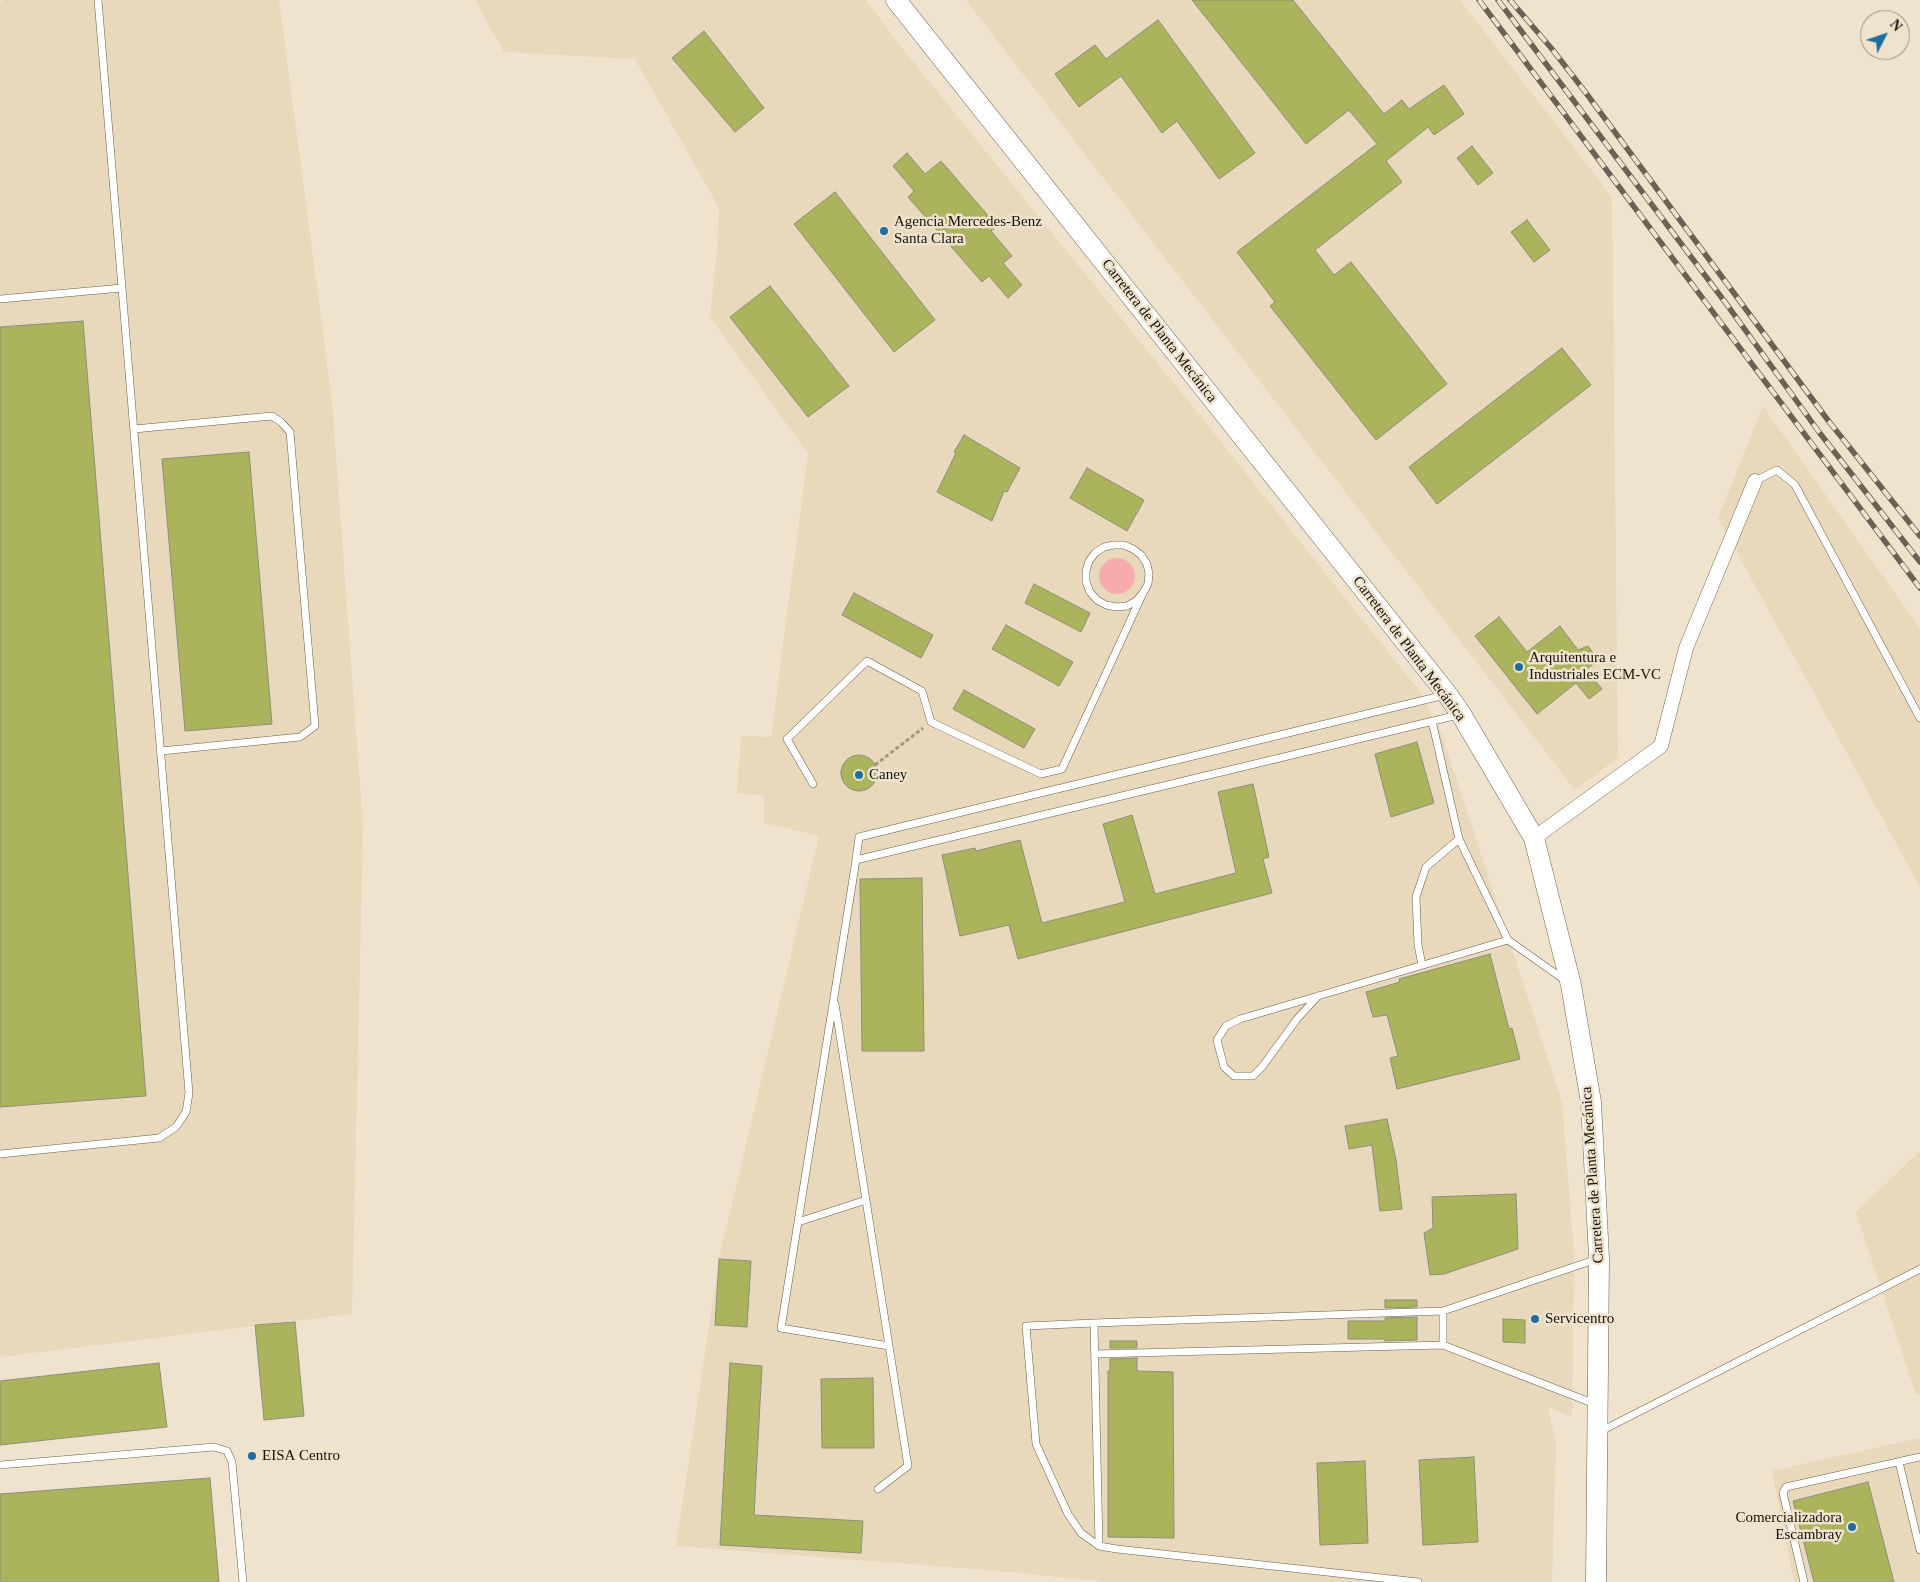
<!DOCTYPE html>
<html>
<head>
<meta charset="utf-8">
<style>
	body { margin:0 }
	#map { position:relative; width:1920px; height:1582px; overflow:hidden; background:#f0e3ce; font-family:"Times New Roman",serif }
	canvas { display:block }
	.north { position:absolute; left:1860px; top:10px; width:50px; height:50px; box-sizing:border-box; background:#f0e3ce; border:1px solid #998f80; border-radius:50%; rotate:49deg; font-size:14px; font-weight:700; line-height:20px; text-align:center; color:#16120a }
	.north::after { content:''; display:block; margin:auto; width:18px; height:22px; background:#1e6ea0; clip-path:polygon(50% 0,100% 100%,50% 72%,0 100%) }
</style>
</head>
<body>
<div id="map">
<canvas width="1920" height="1582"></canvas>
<div class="north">N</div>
</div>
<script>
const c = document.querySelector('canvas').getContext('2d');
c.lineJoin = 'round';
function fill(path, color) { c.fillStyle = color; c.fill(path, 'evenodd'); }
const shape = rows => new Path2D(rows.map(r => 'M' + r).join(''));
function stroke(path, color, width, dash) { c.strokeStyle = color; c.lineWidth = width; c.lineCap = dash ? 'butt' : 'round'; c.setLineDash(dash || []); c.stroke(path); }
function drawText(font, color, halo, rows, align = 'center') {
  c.font = font + ' "Times New Roman",serif'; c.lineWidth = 5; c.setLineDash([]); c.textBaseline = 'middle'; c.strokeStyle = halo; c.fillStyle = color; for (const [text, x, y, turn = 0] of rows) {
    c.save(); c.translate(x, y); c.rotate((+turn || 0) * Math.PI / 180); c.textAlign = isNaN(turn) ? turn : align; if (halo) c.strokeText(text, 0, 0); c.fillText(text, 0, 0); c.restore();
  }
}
fill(shape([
	[2,0,279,0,332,401,363,827,352,1314,0,1357,0,4],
	[475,0,866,0,902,48,1198,413,1420,692,1441,732,1562,1102,1574,1253,1572,1417,1548,1407,1556,1444,1552,1582,1108,1582,987,1570,676,1546,719,1259,819,836,764,823,764,796,737,793,741,736,771,737,808,454,710,317,717,254,719,208,635,59,504,52],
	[966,0,1460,0,1612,197,1618,758,1575,790],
	[1763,406,1920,629,1920,887,1718,518],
	[1920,1151,1920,1393,1916,1395,1856,1212],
	[1920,1438,1920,1582,1794,1582,1772,1471]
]), '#e8d8bc');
fill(shape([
	'1099 576a18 18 0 1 1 36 0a18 18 0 1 1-36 0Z'
]), '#f6abae');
const building = shape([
	[1192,0,1293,0,1384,114,1402,100,1409,109,1444,85,1464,114,1434,135,1428,127,1386,161,1402,182,1315,250,1334,275,1351,262,1447,384,1376,440,1270,306,1275,302,1237,252,1377,144,1349,110,1306,144,1192,0],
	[1158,20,1255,153,1219,179,1177,121,1162,133,1121,76,1079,107,1055,74,1095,45,1106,59,1158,20],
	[704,31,764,108,735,132,672,58,704,31],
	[1472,146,1493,173,1478,185,1457,158,1472,146],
	[907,153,925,174,941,161,997,226,991,231,1012,256,1003,263,1022,285,1008,298,989,276,982,282,908,197,914,191,893,166,907,153],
	[835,192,935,320,894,352,794,224,835,192],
	[1527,220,1550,250,1534,262,1511,232,1527,220],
	[770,286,849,386,808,417,730,317,770,286],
	[83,321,146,1096,0,1107,0,327,83,321],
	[1562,348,1591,385,1437,504,1409,467,1562,348],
	[964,435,1020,468,1007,492,1004,491,992,521,937,492,956,453,954,452,964,435],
	[249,452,272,724,185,731,162,459,249,452],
	[1087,468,1144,500,1127,531,1070,498,1087,468],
	[1034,584,1090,613,1081,632,1025,603,1034,584],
	[854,593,933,635,921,658,842,615,854,593],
	[1499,617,1527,652,1560,626,1578,650,1588,646,1598,660,1586,670,1602,689,1589,699,1576,683,1537,714,1475,636,1499,617],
	[1006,625,1073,662,1059,686,992,649,1006,625],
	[964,690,1035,729,1024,748,953,709,964,690],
	[1417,742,1434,803,1391,817,1375,754,1417,742],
	'841 773a18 18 0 1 1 36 0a18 18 0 1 1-36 0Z',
	[1253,784,1269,857,1263,859,1272,893,1018,959,1009,925,960,936,942,855,975,848,976,851,1020,840,1042,923,1125,902,1103,824,1132,815,1155,894,1236,873,1218,792,1253,784],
	[922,878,924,1051,862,1051,860,879,922,878],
	[1490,954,1509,1029,1512,1028,1520,1059,1397,1089,1390,1058,1398,1056,1387,1015,1373,1017,1366,992,1400,982,1399,979,1490,954],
	[1387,1119,1396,1160,1402,1209,1380,1211,1372,1145,1349,1149,1345,1126,1387,1119],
	[1516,1194,1518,1249,1444,1274,1430,1275,1424,1233,1433,1228,1432,1197,1516,1194],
	[719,1259,751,1261,747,1327,715,1325,719,1259],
	[1385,1300,1417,1300,1417,1307,1385,1308,1385,1300],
	[1417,1317,1417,1340,1385,1341,1384,1339,1348,1339,1348,1321,1385,1321,1385,1318,1417,1317],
	[1503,1319,1525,1320,1525,1343,1503,1342,1503,1319],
	[295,1322,304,1416,264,1420,255,1325,295,1322],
	[1110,1341,1137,1341,1137,1348,1110,1348,1110,1341],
	[1137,1358,1137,1371,1173,1372,1174,1538,1108,1537,1108,1371,1110,1371,1110,1359,1137,1358],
	[159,1363,167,1427,0,1445,0,1381,159,1363],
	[730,1363,762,1366,754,1515,863,1521,861,1553,720,1545,730,1363],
	[873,1378,874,1448,822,1448,821,1379,873,1378],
	[1474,1457,1478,1542,1423,1545,1419,1460,1474,1457],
	[1365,1461,1368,1543,1320,1545,1317,1463,1365,1461],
	[210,1478,219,1582,0,1582,0,1494,210,1478],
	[1868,1482,1894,1582,1814,1582,1793,1501,1868,1482]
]);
fill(building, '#abb35c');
stroke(building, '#8d907a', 1);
const lane = shape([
	[0,299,122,288],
	[134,429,272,416,281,422,290,432,315,726,300,737,161,751],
	[1755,481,1777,470,1795,485,1920,718],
	[1445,695,859,837,856,860,1458,715],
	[1432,721,1459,839,1508,940,1566,981],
	[813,784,787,739,867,661,922,691,931,722,1041,774,1062,769,1143,593,1148,584,1149,574,1147,564,1141,555,1133,549,1124,545,1114,545,1104,547,1095,553,1089,561,1086,571,1086,582,1090,592,1097,600,1106,605,1117,607,1127,606,1136,601,1143,593],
	[856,860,781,1328,889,1346],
	[1422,965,1418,945,1416,897,1426,867,1459,839],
	[1318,996,1297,1019,1262,1067,1253,1076,1234,1076,1224,1067,1217,1040,1226,1026,1240,1019,1508,940],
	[835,1004,908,1466,878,1489],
	[0,1154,159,1138,176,1127,186,1112,189,1093,98,0],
	[798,1222,866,1200],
	[1094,1323,1443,1311],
	[1095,1354,1443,1345],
	[1595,1404,1443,1345,1443,1311,1597,1259],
	[1601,1431,1920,1269],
	[1899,1462,1920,1550],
	[0,1465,214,1447,227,1451,232,1462,243,1582],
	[1099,1546,1094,1323,1026,1326,1036,1444,1068,1514,1081,1533,1099,1546,1117,1549,1418,1582],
	[1804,1582,1783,1493,1786,1487,1920,1457]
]);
const street = shape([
	[1534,838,1661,746,1686,648,1755,481]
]);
const secondary = shape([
	[896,0,1447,694,1461,714,1534,838,1571,985,1591,1102,1599,1258,1596,1582]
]);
stroke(lane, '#695e4b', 8);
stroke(street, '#695e4b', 15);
stroke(secondary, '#695e4b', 21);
stroke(shape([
	[875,765,923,728]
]), '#a39988', 3, [4, 2.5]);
stroke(lane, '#fff', 7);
stroke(street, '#fff', 14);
stroke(secondary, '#fff', 20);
const rail = shape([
	[1479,0,1920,588],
	[1498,0,1725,302,1819,432,1920,562],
	[1510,0,1552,49,1586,93,1827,419,1920,536]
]);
stroke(rail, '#696255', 5.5);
stroke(rail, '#f0e3ce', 4, [11]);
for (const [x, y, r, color] of [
	[884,231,5,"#1e6ea0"],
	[1519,667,5,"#1e6ea0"],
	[859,775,5,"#1e6ea0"],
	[1535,1319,5,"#1e6ea0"],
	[252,1456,5,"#1e6ea0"],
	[1852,1527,5,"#1e6ea0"]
]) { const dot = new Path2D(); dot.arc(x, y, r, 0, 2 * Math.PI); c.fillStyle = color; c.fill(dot); stroke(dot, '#f0e3ce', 2); }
drawText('15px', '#16120a', '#f0e3ce', [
	["Agencia Mercedes-Benz",894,222],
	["Santa Clara",894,239],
	["Arquitentura e",1529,658],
	["Industriales ECM-VC",1529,675],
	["Caney",869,775],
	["Servicentro",1545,1319],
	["EISA Centro",262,1456],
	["Comercializadora",1842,1518,"right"],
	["Escambray",1842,1535,"right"]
], 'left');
drawText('15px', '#16120a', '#f0e3ce', [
	["Carretera de Planta Mecánica",1159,331,52],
	["Carretera de Planta Mecánica",1409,649,53],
	["Carretera de Planta Mecánica",1593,1175,-94]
]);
</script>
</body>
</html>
